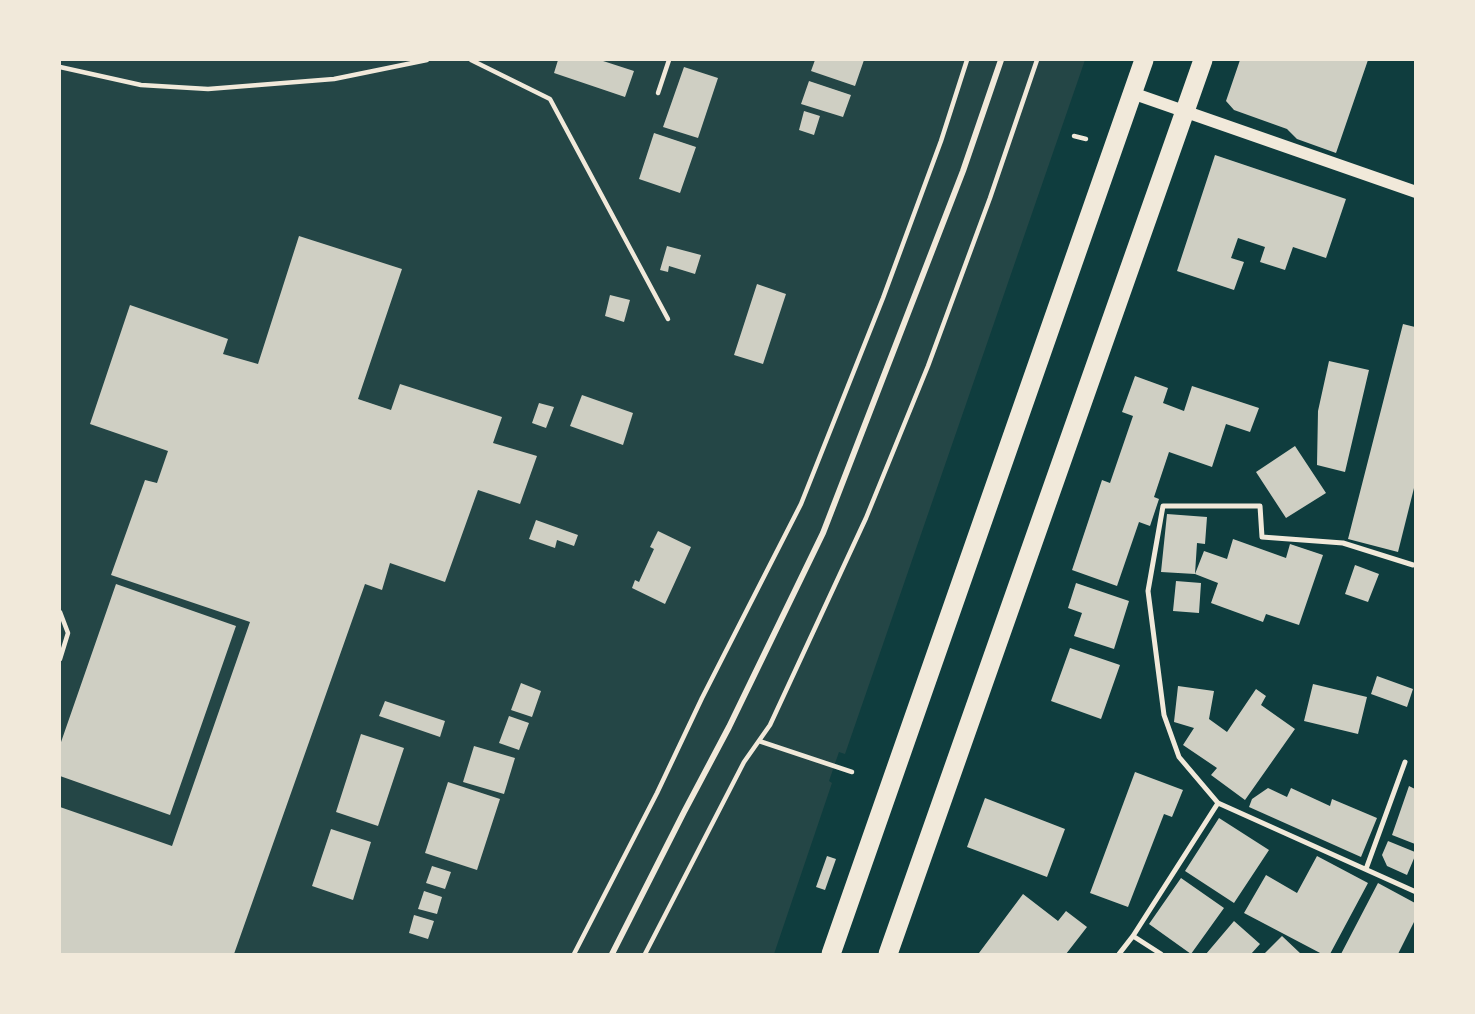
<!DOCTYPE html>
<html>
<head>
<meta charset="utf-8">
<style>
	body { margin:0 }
	#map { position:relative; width:1475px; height:1014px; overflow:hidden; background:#0f3d3e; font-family:"Varela Round",sans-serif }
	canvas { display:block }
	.frame { position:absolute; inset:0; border:61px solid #f1e9da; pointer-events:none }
</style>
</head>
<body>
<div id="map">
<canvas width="1475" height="1014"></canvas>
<div class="frame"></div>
</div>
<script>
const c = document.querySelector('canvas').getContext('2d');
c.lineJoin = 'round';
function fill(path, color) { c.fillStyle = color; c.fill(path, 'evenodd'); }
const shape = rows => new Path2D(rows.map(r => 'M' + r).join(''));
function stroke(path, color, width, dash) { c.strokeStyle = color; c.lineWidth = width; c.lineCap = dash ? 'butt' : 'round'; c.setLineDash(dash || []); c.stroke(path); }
fill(shape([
	[60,60,1085,60,845,754,839,752,829,781,832,783,774,954,60,954]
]), '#244646');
fill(shape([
	[558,60,600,60,634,71,625,97,554,73],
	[815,60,864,60,855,86,811,71],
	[1240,60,1368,60,1336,153,1297,139,1287,129,1234,110,1226,101],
	[684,67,718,78,698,138,663,127],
	[809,81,851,95,843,117,801,104],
	[804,111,820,116,814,135,799,130],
	[654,133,696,147,680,193,639,179],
	[1215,155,1346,199,1326,258,1293,247,1285,270,1260,262,1265,247,1238,238,1231,258,1244,262,1234,290,1177,271],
	[299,236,402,269,358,399,391,410,400,384,502,417,493,443,537,456,520,504,478,490,445,582,390,563,382,590,365,584,234,954,60,954,60,807,172,846,250,622,111,575,145,480,157,483,168,451,90,424,130,305,228,339,223,354,258,364],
	[667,246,701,255,695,274,669,266,668,272,660,270],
	[757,284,786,294,763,364,734,355],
	[610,295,630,300,624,322,605,316],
	[1403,324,1415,327,1415,484,1398,552,1348,539],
	[1329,361,1369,370,1345,472,1317,465,1318,411],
	[1135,376,1168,388,1163,403,1184,411,1192,386,1259,408,1250,432,1226,424,1212,467,1169,452,1154,497,1159,499,1150,526,1139,522,1117,586,1072,570,1102,480,1110,483,1133,416,1122,412],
	[582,395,633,413,623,445,570,426],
	[539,403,554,407,546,428,532,423],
	[1295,446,1326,493,1286,518,1256,472],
	[1167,514,1207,517,1205,544,1197,543,1195,574,1161,572],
	[536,520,578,535,574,546,557,540,555,548,529,539],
	[658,531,691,547,665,604,632,588,635,580,639,582,654,549,650,547],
	[1233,539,1286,558,1290,544,1323,555,1299,625,1266,614,1263,622,1211,603,1218,583,1195,574,1204,551,1227,559],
	[1355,565,1379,574,1368,602,1345,594],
	[1176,581,1201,583,1199,613,1173,611],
	[1076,583,1129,601,1114,649,1074,636,1082,613,1068,608],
	[116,584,236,626,170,815,60,776,60,745],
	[1070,648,1120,665,1101,719,1051,701],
	[1377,676,1413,689,1407,707,1371,694],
	[521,683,541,691,532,717,511,710],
	[1313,684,1367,697,1358,734,1304,721],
	[1178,686,1214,691,1209,719,1227,732,1256,689,1266,696,1261,705,1295,729,1245,800,1211,775,1217,768,1183,745,1194,728,1174,722],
	[385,701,445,721,440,737,379,716],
	[509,716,529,723,519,750,499,743],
	[361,734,404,748,378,826,336,812],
	[474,746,515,758,504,794,463,782],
	[1135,772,1183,790,1172,817,1164,814,1128,907,1090,893],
	[448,782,500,799,477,870,425,853],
	[1409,786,1415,789,1415,844,1392,835],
	[1268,788,1287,797,1291,788,1330,806,1332,799,1377,818,1361,857,1249,807,1252,799],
	[985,798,1065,829,1047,877,967,847],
	[1219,818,1269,850,1234,903,1185,871],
	[331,829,371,842,353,900,312,886],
	[1388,841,1415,852,1415,856,1407,875,1387,866,1382,855],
	[827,856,836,859,825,890,816,887],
	[1317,856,1368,883,1330,954,1322,954,1244,913,1266,875,1297,893],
	[432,866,451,872,445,889,426,883],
	[1181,878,1224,908,1191,954,1149,924],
	[1378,883,1415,903,1415,920,1398,954,1341,954],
	[424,891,442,897,437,914,418,909],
	[1023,894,1058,921,1066,911,1087,927,1066,954,981,954,979,953],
	[414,915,434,921,428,939,409,933],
	[1234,921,1260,944,1251,954,1206,954],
	[1282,936,1301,954,1264,954]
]), '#cfcfc3');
stroke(shape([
	[471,60,550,99,668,319],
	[60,67,141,85,208,89,334,79,427,60],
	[658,93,669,60],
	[1074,136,1086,139],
	[60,612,68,633,60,659],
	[759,741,852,772],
	[574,954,657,793,702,698,801,504,883,298,941,141,967,60],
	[645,954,744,762,770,725,866,518,928,366,990,198,1037,60]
]), '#f1e9da', 4.5);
stroke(shape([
	[1218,803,1179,757,1164,715,1148,591,1163,506,1260,506,1262,537,1343,543,1413,565],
	[1366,869,1405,762],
	[1133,936,1161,954],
	[1119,954,1133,936,1218,803,1416,892]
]), '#f1e9da', 5);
stroke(shape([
	[612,954,684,812,729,727,823,533,963,171,1001,60]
]), '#f1e9da', 6);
stroke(shape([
	[1132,93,1416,192]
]), '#f1e9da', 12);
stroke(shape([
	[831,954,1144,60],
	[888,954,1203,60]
]), '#f1e9da', 19);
</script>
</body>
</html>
